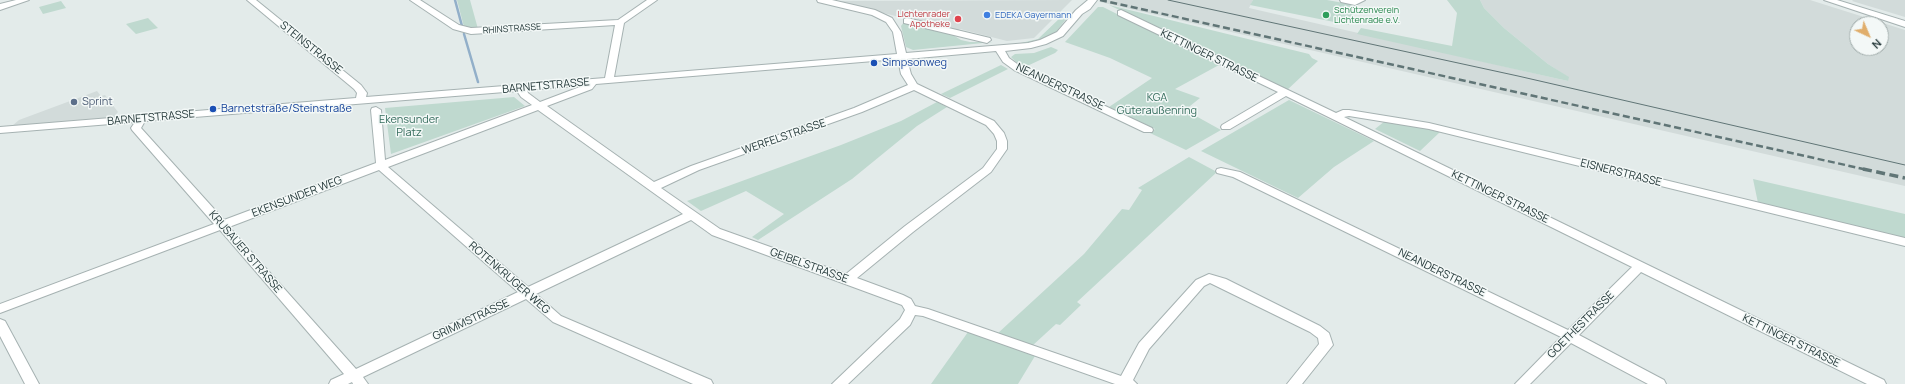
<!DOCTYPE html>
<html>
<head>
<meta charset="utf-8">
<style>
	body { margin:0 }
	#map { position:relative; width:1905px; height:384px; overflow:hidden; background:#e3ebea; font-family:Manrope,sans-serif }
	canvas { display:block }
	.north { position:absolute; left:1849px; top:16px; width:40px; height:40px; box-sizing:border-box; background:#f3f8f7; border:1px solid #a1acab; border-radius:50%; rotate:136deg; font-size:11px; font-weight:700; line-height:16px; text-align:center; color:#25393a }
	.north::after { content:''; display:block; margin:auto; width:14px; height:18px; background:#e0ae6c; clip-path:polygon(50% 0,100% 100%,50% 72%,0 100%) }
</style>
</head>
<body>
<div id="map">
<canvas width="1905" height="384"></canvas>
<div class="north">N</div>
</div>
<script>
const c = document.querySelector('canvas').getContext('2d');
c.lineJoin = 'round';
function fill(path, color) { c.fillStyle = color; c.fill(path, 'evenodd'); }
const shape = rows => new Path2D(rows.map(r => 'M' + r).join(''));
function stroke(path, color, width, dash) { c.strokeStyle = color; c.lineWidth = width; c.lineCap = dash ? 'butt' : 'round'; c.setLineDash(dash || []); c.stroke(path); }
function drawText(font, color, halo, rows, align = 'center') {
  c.font = font + ' Manrope,sans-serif'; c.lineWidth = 3; c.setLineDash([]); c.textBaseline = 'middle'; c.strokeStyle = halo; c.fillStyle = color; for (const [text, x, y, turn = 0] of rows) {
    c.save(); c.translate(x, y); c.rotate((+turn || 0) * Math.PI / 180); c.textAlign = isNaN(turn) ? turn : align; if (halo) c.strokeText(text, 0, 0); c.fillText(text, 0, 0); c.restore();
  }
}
fill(shape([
	[1072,0,1034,38,1007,41,960,29,958,31,833,1],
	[1102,0,1253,0,1249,8,1568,81,1568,77,1548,64,1504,28,1484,8,1480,0,1810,0,1905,30,1905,186,1100,2],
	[1857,24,1881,24,1881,48,1857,48],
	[1853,0,1905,0,1905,17,1852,1],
	[97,91,101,96,105,95,118,112,114,117,12,126,19,120]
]), '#d2dbda');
fill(shape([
	[457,0,470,0,478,29,464,27],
	[1253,0,1327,0,1355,5,1349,25,1250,5],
	[1447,0,1480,0,1484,8,1504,28,1548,64,1569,77,1568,81,1357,34,1361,28,1452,46,1457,13],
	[61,1,66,8,43,14,39,7],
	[1109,5,1309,54,1312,58,1318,61,1286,91],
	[1098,7,1103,7,1219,65,1175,89,1200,98,1185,110,1221,130,1186,150,1150,133,1155,129,1109,107,1152,78,1110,58,1065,42],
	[1061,17,1066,19,1056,32,1050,36,1031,43,1008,46,1038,39],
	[148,18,158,28,136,34,126,24],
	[904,22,948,32,961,40,970,42,993,42,913,50,906,47,901,26],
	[1051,47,1058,50,1055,53,1025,67,1016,62,1011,57,1015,54,1034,53],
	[1001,65,1008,69,950,98,941,94],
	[514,97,525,106,391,154,385,108],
	[1289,100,1374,141,1334,167,1298,198,1201,151],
	[937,102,947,107,917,126,852,179,758,240,752,237,784,214,746,191,701,211,687,201,841,145,901,121],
	[1385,121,1426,128,1440,132,1420,151,1375,129],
	[1189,157,1217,172,1077,302,1081,305,1060,325,1056,324,1032,346,997,334,1084,254,1122,209,1129,210,1142,190,1138,188],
	[1753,179,1905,214,1905,238,1758,203],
	[968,332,1035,356,1018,384,931,384]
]), '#bfd9cf');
stroke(shape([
	[455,0,462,26],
	[464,34,478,82]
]), '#92afc9', 2.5);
const minor = shape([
	[16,0,29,0,0,10,0,4,16,0],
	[247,0,256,0,361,85,367,93,366,97,605,78,615,25,471,34,453,29,410,0,420,0,459,25,471,28,618,20,647,0,657,0,624,23,614,77,897,54,893,32,886,22,872,15,818,2,817,0,832,0,875,10,892,18,901,32,906,53,1028,43,1040,40,1057,32,1076,10,1088,0,1097,0,1090,9,1082,14,1063,36,1046,44,1031,48,1005,51,1009,58,1020,66,1152,128,1153,130,1152,132,1144,132,1014,70,1003,62,996,51,907,59,911,74,917,84,994,121,1004,133,1007,141,1007,149,991,172,913,232,857,278,903,295,911,299,915,306,928,309,1121,376,1139,343,1196,280,1209,274,1226,279,1320,326,1329,333,1333,345,1302,384,1287,384,1319,344,1318,338,1310,332,1210,283,1204,286,1149,349,1133,380,1137,384,1115,384,923,316,915,315,910,325,848,384,832,384,900,319,905,310,902,305,712,235,691,220,536,294,561,316,711,380,713,384,693,384,553,322,526,299,363,377,368,384,353,384,352,382,348,384,329,384,331,380,344,374,220,230,0,313,0,304,214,224,132,130,131,128,135,122,0,133,0,127,356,98,357,93,354,89,247,0],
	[898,59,901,74,908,85,854,108,691,166,654,182,547,106,592,89,596,84,898,59],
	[585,85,540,102,528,93,527,90,585,85],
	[914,90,986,125,994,134,997,141,997,149,983,168,905,226,846,274,720,229,661,188,699,170,862,112,914,90],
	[517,91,521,97,532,105,385,160,381,110,376,107,372,108,371,110,376,163,224,220,141,128,145,121,517,91],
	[538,110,683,214,528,287,388,167,538,110],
	[379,170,518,292,356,369,229,227,379,170],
	[1340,0,1365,0,1355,5,1341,2,1340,0],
	[1824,0,1837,0,1905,21,1905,27,1824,0],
	[1121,10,1336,113,1343,110,1349,110,1429,123,1905,238,1905,246,1429,129,1349,116,1344,117,1884,380,1886,384,1867,384,1641,272,1579,335,1664,380,1666,384,1648,384,1571,343,1530,384,1515,384,1561,337,1233,177,1217,173,1216,171,1217,169,1221,168,1240,172,1568,330,1632,267,1286,96,1230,129,1222,129,1221,127,1222,125,1278,92,1118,15,1118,11,1121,10],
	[907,18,990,38,991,40,987,43,904,23,904,19,907,18],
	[0,319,5,321,39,384,25,384,0,336,0,319]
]);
stroke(minor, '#a6b2b2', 2);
fill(minor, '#fff');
stroke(shape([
	[1168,0,1518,76,1905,165]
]), '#607576', 1);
stroke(shape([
	[1100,0,1868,170]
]), '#607576', 2.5, [7, 3.5]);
stroke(shape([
	[1863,169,1905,178]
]), '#607576', 3.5, [9, 4.5]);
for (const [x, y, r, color] of [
	[987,15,4,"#3f7fe0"],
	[1326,15,4,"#2e9e5b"],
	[958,19,4,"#e0444e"],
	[874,63,4,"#1a4fb4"],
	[74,102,4,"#5c6f8a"],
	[213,109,4,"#1a4fb4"]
]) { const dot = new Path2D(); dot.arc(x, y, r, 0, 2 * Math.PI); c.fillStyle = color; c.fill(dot); stroke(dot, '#f3f8f7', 1.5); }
drawText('9px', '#27864d', '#f3f8f7', [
	["Schützenverein",1334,10],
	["Lichtenrade e.V.",1334,20]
], 'left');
drawText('9px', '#be3a42', '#f3f8f7', [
	["Lichtenrader",950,14],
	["Apotheke",950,24]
], 'right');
drawText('9px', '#366cbe', '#f3f8f7', [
	["EDEKA Gayermann",995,15]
], 'left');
drawText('9px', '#25393a', '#f3f8f7', [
	["RHINSTRASSE",512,29,-4]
]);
drawText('11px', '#25393a', '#f3f8f7', [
	["STEINSTRASSE",311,48,39],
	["KETTINGER STRASSE",1209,56,26],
	["BARNETSTRASSE",546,86,-5],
	["NEANDERSTRASSE",1060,87,25],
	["BARNETSTRASSE",151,118,-5],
	["WERFELSTRASSE",784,137,-19],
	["EISNERSTRASSE",1621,173,14],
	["EKENSUNDER WEG",297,197,-21],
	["KETTINGER STRASSE",1500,197,26],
	["KRUSAUER STRASSE",245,252,49],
	["GEIBELSTRASSE",809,266,20],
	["NEANDERSTRASSE",1442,273,26],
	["ROTENKRUGER WEG",509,278,41],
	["GRIMMSTRASSE",471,320,-25],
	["GOETHESTRASSE",1581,325,-45],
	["KETTINGER STRASSE",1791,341,26]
]);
drawText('11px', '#164399', '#f3f8f7', [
	["Simpsonweg",882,63],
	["Barnetstraße/Steinstraße",221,109]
], 'left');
drawText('11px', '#346c5c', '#f3f8f7', [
	["KGA",1157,98],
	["Güteraußenring",1157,111],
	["Ekensunder",409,120],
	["Platz",409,133]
]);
drawText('11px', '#4e5e75', '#f3f8f7', [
	["Sprint",82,102]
], 'left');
</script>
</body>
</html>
